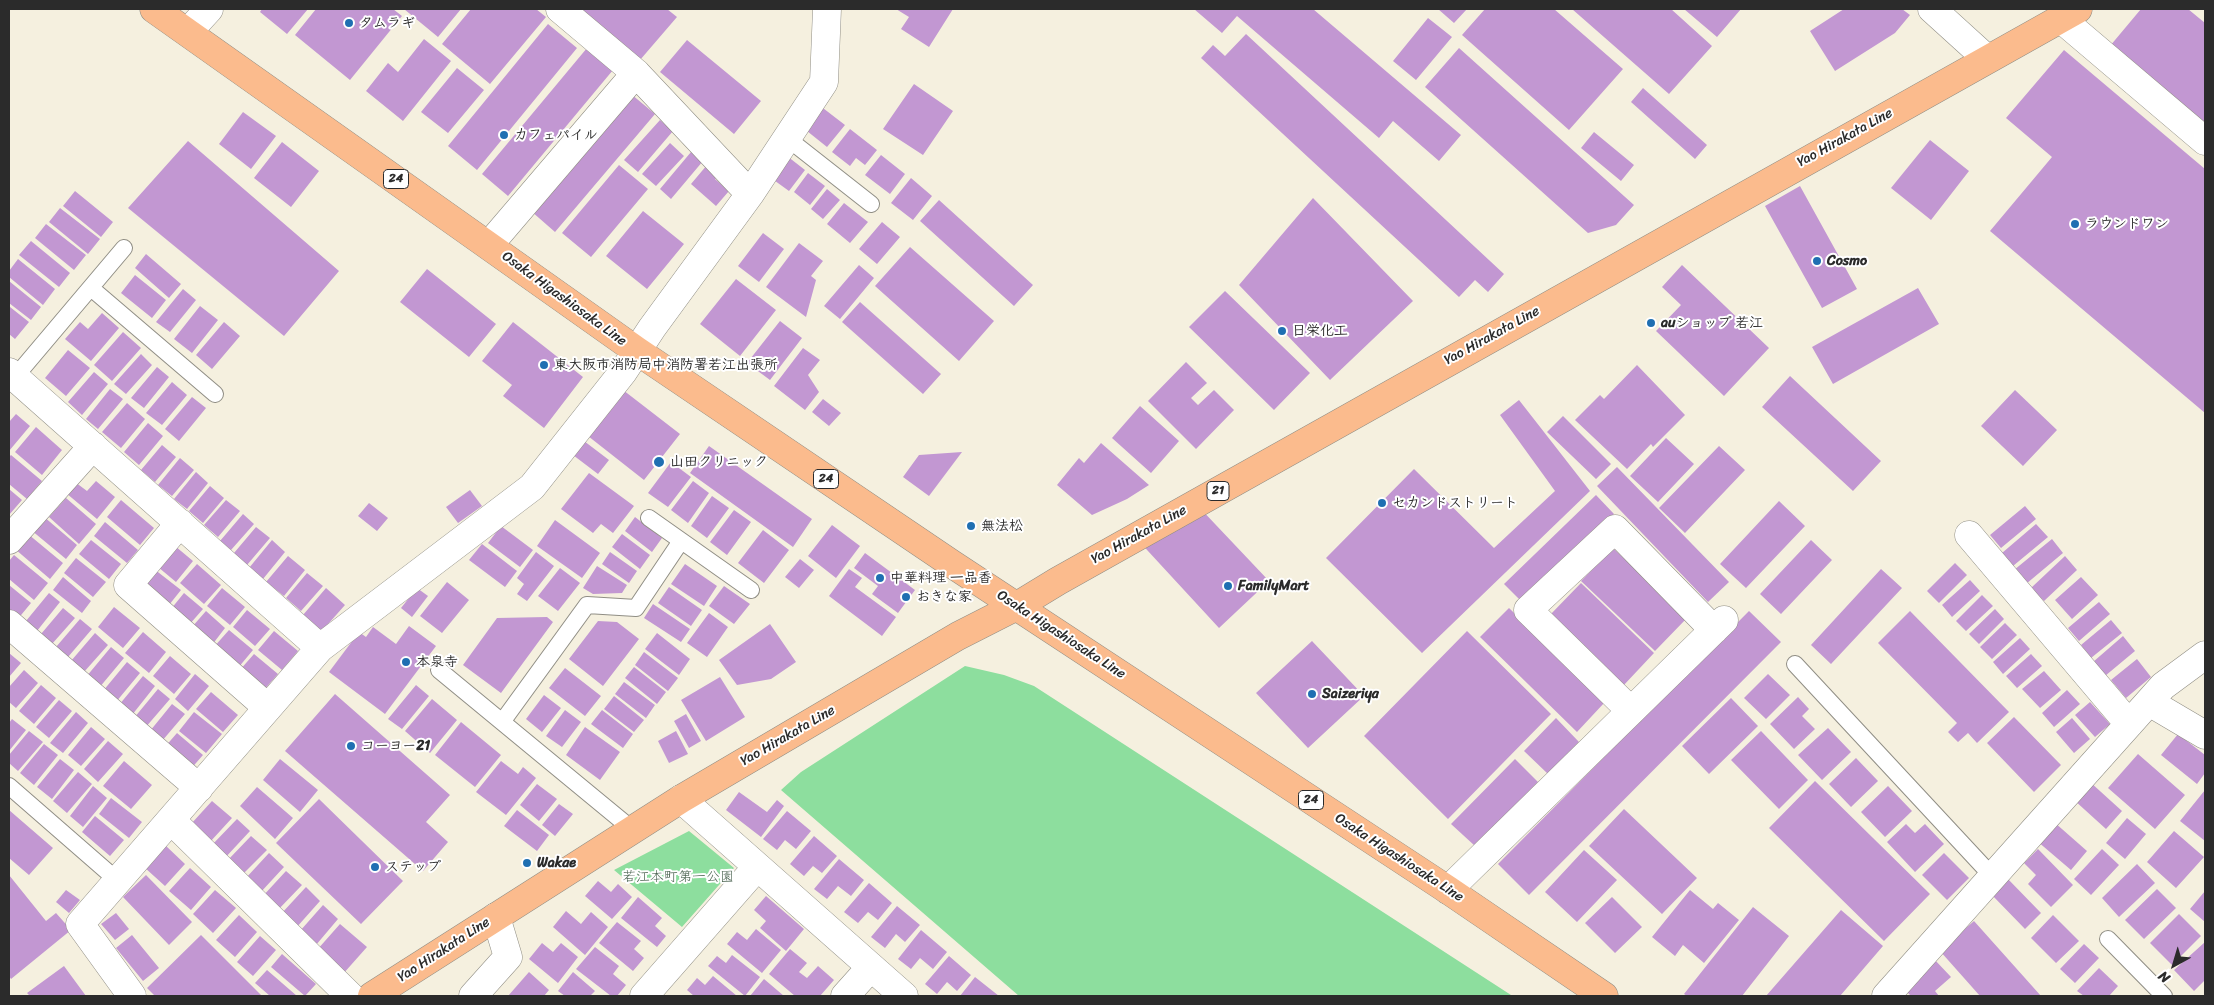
<!DOCTYPE html>
<html>
<head>
<meta charset="utf-8">
<style>
	body { margin:0 }
	#map { position:relative; width:2214px; height:1005px; overflow:hidden; background:#f5f0df; font-family:Sriracha,sans-serif }
	canvas { display:block }
	.frame { position:absolute; inset:0; border:10px solid #2b2b2b; pointer-events:none }
	.north { position:absolute; left:2149px; top:940px; width:50px; height:50px; -webkit-text-stroke:4px #fff; paint-order:stroke; rotate:219deg; font-size:14px; font-weight:700; line-height:20px; text-align:center; color:#2b2b2b }
	.north::after { content:''; display:block; margin:auto; width:18px; height:22px; background:#2b2b2b; clip-path:polygon(50% 0,100% 100%,50% 72%,0 100%) }
</style>
</head>
<body>
<div id="map">
<canvas width="2214" height="1005"></canvas>
<div class="frame"></div>
<div class="north">N</div>
</div>
<script>
const c = document.querySelector('canvas').getContext('2d');
c.lineJoin = 'round';
function fill(path, color) { c.fillStyle = color; c.fill(path, 'evenodd'); }
const shape = rows => new Path2D(rows.map(r => 'M' + r).join(''));
function stroke(path, color, width, dash) { c.strokeStyle = color; c.lineWidth = width; c.lineCap = dash ? 'butt' : 'round'; c.setLineDash(dash || []); c.stroke(path); }
function drawText(font, color, halo, rows, align = 'center') {
  c.font = font + ' Sriracha,"Klee One",sans-serif'; c.lineWidth = 4; c.setLineDash([]); c.textBaseline = 'middle'; c.strokeStyle = halo; c.fillStyle = color; for (const [text, x, y, turn = 0] of rows) {
    c.save(); c.translate(x, y); c.rotate((+turn || 0) * Math.PI / 180); c.textAlign = isNaN(turn) ? turn : align; if (halo) c.strokeText(text, 0, 0); c.fillText(text, 0, 0); c.restore();
  }
}
fill(shape([
	[965,666,1004,675,1034,686,1511,995,1510,996,1019,996,781,790,801,772],
	[689,831,734,868,682,927,614,870]
]), '#8dde9e');
fill(shape([
	[262,9,308,9,287,34,260,12],
	[316,9,393,9,402,16,350,80,295,35],
	[404,9,461,9,438,37],
	[471,9,536,9,546,17,490,84,442,44],
	[581,9,667,9,677,17,640,60],
	[896,9,953,9,929,47,901,29,909,17],
	[1194,9,1313,9,1461,135,1439,161,1393,121,1379,138,1237,16,1222,33],
	[1438,9,1467,9,1454,23],
	[1485,9,1554,9,1623,69,1569,130,1462,35],
	[1572,9,1671,9,1712,46,1669,94],
	[1684,9,1741,9,1717,37],
	[1844,9,1902,9,1910,15,1895,33,1835,71,1810,31],
	[2141,9,2188,9,2205,23,2205,126,2110,46],
	[1428,18,1452,37,1416,80,1393,61],
	[548,24,577,48,477,170,448,146],
	[1246,34,1504,274,1488,292,1475,280,1459,297,1201,58,1213,45,1225,56],
	[424,39,451,61,403,121,366,91,388,63,398,72],
	[687,40,761,101,734,134,660,72],
	[587,48,613,70,508,196,482,174],
	[1459,48,1634,205,1616,225,1588,233,1425,87],
	[2064,50,2205,169,2205,413,1990,231,2052,157,2006,118],
	[457,68,484,90,448,133,421,112],
	[914,84,953,111,923,155,883,129],
	[1643,88,1707,145,1695,159,1631,102],
	[631,94,655,114,555,232,531,211],
	[819,105,845,125,827,147,802,127],
	[243,112,276,136,251,169,219,144],
	[660,120,673,131,638,172,624,160],
	[850,129,877,150,865,165,856,158,850,166,832,152],
	[1594,132,1634,165,1621,181,1581,148],
	[1930,140,1969,171,1931,220,1891,188],
	[188,141,339,271,284,336,128,208],
	[282,142,319,171,291,207,254,178],
	[670,143,684,156,656,186,642,174],
	[691,152,703,161,671,199,660,189],
	[881,155,905,174,890,194,865,175],
	[787,156,805,170,789,191,771,178],
	[619,165,648,189,591,257,562,233],
	[707,165,719,175,715,179,729,191,716,206,691,184],
	[808,173,825,186,810,205,794,192],
	[911,178,932,196,913,220,891,203],
	[1800,186,1857,289,1822,308,1765,206],
	[827,189,840,200,823,219,811,209],
	[75,191,113,222,101,237,63,206],
	[1313,198,1413,301,1330,380,1239,285],
	[939,200,1033,285,1014,306,920,221],
	[844,203,868,222,850,243,827,224],
	[60,208,100,239,88,254,49,222],
	[643,211,684,244,647,289,606,256],
	[882,222,900,237,877,264,859,249],
	[46,224,86,255,74,270,35,238],
	[763,233,784,249,759,282,738,266],
	[31,241,70,273,59,287,19,255],
	[799,243,823,261,811,276,816,280,806,317,766,287],
	[910,247,994,321,959,361,875,286],
	[146,254,181,284,169,298,135,268],
	[18,259,55,289,43,305,9,277,9,271],
	[859,265,874,278,840,319,824,306],
	[1682,265,1769,348,1724,396,1656,331,1681,305,1662,287],
	[427,269,496,324,469,357,400,302],
	[135,275,166,300,152,318,121,293],
	[736,279,776,310,740,356,700,324],
	[9,281,41,307,31,320,9,303],
	[1918,288,1939,324,1833,384,1812,347],
	[183,289,196,300,170,332,156,322],
	[1225,291,1310,373,1274,410,1189,327],
	[860,302,941,374,923,394,842,322],
	[200,306,218,320,192,353,174,339],
	[10,307,29,322,15,339,9,334],
	[102,313,119,328,91,361,65,339,80,322,88,329],
	[780,321,802,338,770,380,747,363],
	[224,322,240,336,212,369,196,355],
	[513,322,583,377,544,428,503,396,512,385,482,361],
	[123,332,141,348,112,381,94,365],
	[803,348,820,360,808,375,819,392,805,410,774,386],
	[68,350,90,368,66,396,45,378],
	[141,354,152,365,126,394,114,384],
	[1186,362,1207,383,1191,398,1198,405,1214,390,1234,410,1196,449,1148,401],
	[1637,365,1685,415,1653,447,1651,444,1627,469,1575,420,1600,395,1604,399],
	[157,367,169,377,144,408,131,398],
	[94,372,108,384,82,415,68,402],
	[1790,376,1881,461,1853,491,1762,407],
	[172,382,187,395,162,425,146,413],
	[110,389,123,399,98,429,86,419],
	[623,390,680,434,644,480,588,436],
	[2015,390,2057,430,2023,466,1981,426],
	[192,397,206,408,179,441,165,429],
	[823,399,841,413,829,426,812,412],
	[1519,400,1590,491,1422,653,1326,558,1414,469,1494,548,1555,491,1500,415],
	[127,403,145,419,121,448,102,432],
	[1140,406,1179,441,1151,473,1112,438],
	[16,414,30,426,9,451,9,422],
	[1563,416,1611,464,1596,479,1547,432],
	[148,423,163,436,139,465,124,452],
	[36,427,62,450,42,475,15,452],
	[1666,438,1694,464,1658,502,1630,476],
	[584,441,609,460,598,474,573,455],
	[1101,443,1149,485,1127,499,1092,515,1057,485,1079,458,1084,463],
	[162,445,176,457,155,482,141,470],
	[709,446,812,519,793,547,690,473],
	[1719,446,1745,470,1685,533,1659,508],
	[962,452,929,496,903,477,919,455],
	[11,455,42,481,27,499,9,484,9,457],
	[180,458,194,470,172,496,158,485],
	[671,462,691,477,668,507,648,493],
	[1617,467,1729,582,1708,602,1597,486],
	[196,472,208,483,187,509,174,499],
	[589,473,634,506,613,533,601,524,593,533,561,509],
	[96,481,115,497,97,519,66,493,75,482,87,491],
	[693,481,709,493,688,523,671,510],
	[210,486,224,498,203,523,189,511],
	[9,489,22,500,9,515],
	[470,490,482,506,458,523,446,507],
	[1596,495,1614,514,1522,602,1504,584],
	[712,496,729,508,707,538,691,526],
	[66,498,96,524,79,544,49,517],
	[121,500,154,528,140,545,107,517],
	[226,500,240,511,218,537,204,525],
	[1779,501,1805,526,1746,588,1720,564],
	[369,503,388,518,377,531,358,516],
	[1198,506,1269,581,1219,628,1136,538],
	[2025,506,2036,519,2001,548,1990,535],
	[734,510,751,522,727,555,710,542],
	[243,514,254,524,231,550,220,541],
	[43,516,77,545,66,559,31,530],
	[635,517,662,538,652,552,625,531],
	[555,520,600,553,582,578,537,546],
	[105,522,138,550,127,563,94,536],
	[2036,524,2048,537,2013,566,2002,553],
	[832,525,860,546,836,578,808,556],
	[501,526,533,550,520,567,488,543],
	[256,527,270,538,247,565,234,553],
	[763,530,789,550,764,583,738,563],
	[28,534,63,563,50,579,15,549],
	[622,534,650,555,640,569,612,547],
	[2052,539,2063,553,2026,584,2014,570],
	[91,540,121,564,109,579,79,554],
	[272,540,285,552,263,579,249,568],
	[1811,540,1832,560,1781,614,1760,594],
	[482,544,517,571,505,587,469,560],
	[175,546,193,561,176,582,158,567],
	[1613,548,1687,618,1655,651,1581,581],
	[536,552,554,566,527,601,517,594,524,584,517,578],
	[610,552,637,571,629,583,602,564],
	[865,553,915,590,898,613,872,594,878,586,854,568],
	[14,555,48,583,34,600,9,579,9,561],
	[288,556,305,570,284,596,266,582],
	[2065,556,2077,570,2044,601,2031,588],
	[76,558,106,582,93,597,64,573],
	[800,559,814,570,799,588,785,577],
	[1955,563,1967,575,1939,603,1927,591],
	[197,564,221,585,204,604,180,583],
	[685,564,717,586,704,606,671,584],
	[597,566,627,585,622,593,593,594,583,588],
	[560,568,580,583,558,611,538,596],
	[154,569,181,590,169,605,142,583],
	[849,569,862,578,855,587,896,617,882,636,829,596],
	[1881,569,1902,588,1831,664,1811,645],
	[307,573,323,586,301,611,286,598],
	[63,577,91,601,82,613,53,590],
	[2081,577,2098,595,2072,619,2055,600],
	[1970,580,1980,591,1952,617,1942,605],
	[447,582,469,600,442,633,420,616],
	[1581,583,1654,653,1623,686,1549,616],
	[9,585,31,603,17,620,9,613],
	[724,586,750,604,734,624,709,606],
	[669,587,702,610,691,626,658,603],
	[222,588,245,607,230,625,207,606],
	[326,588,345,605,321,632,303,615],
	[417,588,428,596,412,617,401,608],
	[49,593,60,602,37,631,26,621],
	[184,593,203,609,189,625,171,609],
	[1982,595,1993,606,1966,631,1956,621],
	[2099,602,2110,614,2079,641,2068,628],
	[653,604,690,629,681,642,644,618],
	[114,607,140,628,123,648,98,627],
	[63,608,75,618,52,644,41,634],
	[1509,608,1605,702,1577,732,1480,637],
	[1995,609,2004,619,1979,644,1969,634],
	[247,610,270,629,255,646,233,627],
	[206,611,225,628,212,645,192,627],
	[1749,611,1781,642,1529,895,1498,864],
	[1910,611,2009,712,1977,743,1968,733,1958,742,1948,732,1957,723,1878,643],
	[709,613,728,627,707,657,687,643],
	[547,617,553,622,501,693,463,665,497,618],
	[80,619,92,629,68,657,56,647],
	[2111,620,2122,633,2091,658,2081,645],
	[598,621,617,622,639,639,603,686,569,659],
	[2005,623,2017,635,1992,659,1980,647],
	[770,624,796,662,771,679,737,685,719,660],
	[409,626,436,646,385,714,329,672,359,632,366,637,373,627,396,644],
	[229,630,253,650,238,668,213,648],
	[274,631,298,651,282,670,258,650],
	[1467,631,1551,714,1448,819,1364,736],
	[143,632,166,652,149,673,125,653],
	[95,633,108,645,84,672,71,661],
	[657,633,690,659,679,675,645,649],
	[2123,636,2135,651,2105,676,2093,662],
	[2020,638,2030,649,2003,674,1993,662],
	[1312,641,1364,696,1308,748,1256,693],
	[111,647,124,658,99,688,86,677],
	[644,652,678,678,668,691,635,665],
	[9,653,21,663,9,677],
	[254,654,278,674,263,691,239,671],
	[2031,654,2042,666,2017,688,2006,676],
	[170,656,191,674,174,694,153,676],
	[2137,659,2151,677,2126,698,2111,680],
	[127,662,140,673,116,702,103,691],
	[634,667,666,692,657,704,625,678],
	[565,668,601,696,585,716,549,688],
	[24,670,38,683,16,708,9,702,9,687],
	[2044,671,2061,690,2040,708,2022,689],
	[195,674,209,686,188,711,175,699],
	[1768,674,1790,695,1766,719,1744,698],
	[143,676,155,686,132,715,119,705],
	[720,677,745,717,706,741,681,700],
	[624,682,655,705,646,718,615,694],
	[41,685,56,698,34,724,19,711],
	[416,685,429,696,402,729,388,719],
	[158,689,170,699,145,728,134,718],
	[2067,690,2080,704,2054,727,2042,713],
	[211,692,238,715,223,732,196,709],
	[335,694,450,795,426,822,448,842,423,871,285,751],
	[544,695,561,708,542,732,526,719],
	[614,696,644,720,634,732,604,709],
	[1798,697,1809,709,1802,716,1815,729,1794,749,1770,724],
	[1731,698,1758,726,1709,774,1682,746],
	[432,699,457,720,430,753,405,731],
	[59,700,72,711,49,738,36,727],
	[2090,702,2110,724,2095,737,2075,715],
	[172,704,185,714,162,741,150,731],
	[565,710,581,722,562,747,546,736],
	[602,710,633,734,623,748,591,724],
	[76,712,88,723,63,753,50,743],
	[194,712,222,734,206,753,179,731],
	[686,714,701,741,689,748,674,721],
	[2014,717,2061,765,2034,792,1987,743],
	[1556,718,1579,742,1548,774,1524,751],
	[2072,718,2090,739,2074,753,2056,732],
	[12,719,26,730,9,751,9,723],
	[461,722,501,755,475,787,435,755],
	[91,727,105,739,81,766,68,755],
	[585,727,620,752,600,780,566,755],
	[1828,728,1851,752,1822,780,1798,755],
	[29,731,43,742,18,771,9,763,9,755],
	[676,731,688,754,669,763,658,741],
	[1761,731,1808,780,1779,809,1731,760],
	[177,733,203,755,189,771,164,748],
	[2178,734,2205,755,2205,773,2197,784,2161,755],
	[108,741,123,754,98,782,84,769],
	[44,744,58,755,34,785,20,773],
	[2138,754,2185,795,2155,829,2108,788],
	[1856,758,1878,781,1851,807,1829,784],
	[60,759,74,770,52,799,37,787],
	[280,759,318,790,300,812,263,780],
	[1515,759,1538,782,1475,846,1451,824],
	[124,761,152,785,131,809,103,786],
	[501,761,518,774,523,767,536,778,506,815,476,792],
	[78,772,92,784,67,813,53,801],
	[1815,781,1930,894,1884,941,1769,828],
	[2090,782,2122,811,2106,829,2074,800],
	[537,784,557,799,539,821,520,805],
	[93,786,107,798,83,827,70,816],
	[1888,786,1912,811,1885,837,1861,812],
	[257,787,293,818,275,839,240,806],
	[2205,790,2205,841,2180,821],
	[739,792,767,812,777,800,784,806,761,837,726,810],
	[111,798,142,822,129,838,99,814],
	[319,799,403,881,361,924,276,843],
	[212,801,232,818,210,842,191,824],
	[559,804,573,814,555,836,542,825],
	[1624,809,1697,878,1662,914,1589,846],
	[9,810,53,848,29,875,9,858],
	[517,810,549,835,537,851,504,826],
	[787,811,811,831,796,849,785,840,777,850,763,839],
	[95,816,124,840,110,856,82,832],
	[2127,818,2146,834,2125,859,2106,843],
	[237,819,250,831,224,859,211,846],
	[2054,822,2087,851,2071,870,2037,841],
	[1906,824,1915,833,1925,824,1944,844,1915,872,1887,842],
	[2174,831,2204,857,2176,888,2147,862],
	[251,836,267,850,241,876,226,862],
	[814,836,837,856,822,873,813,866,804,876,790,864],
	[165,845,185,864,165,886,144,867],
	[2038,849,2073,885,2051,907,2028,884,2036,875,2024,863],
	[2102,849,2119,865,2091,895,2074,879],
	[1584,850,1617,880,1577,922,1545,892],
	[269,853,284,867,260,893,245,879],
	[1944,853,1969,878,1947,900,1922,875],
	[839,859,864,880,851,896,838,886,827,899,814,889],
	[2137,864,2155,883,2119,917,2102,898],
	[190,868,211,887,191,910,169,891],
	[286,871,302,885,277,911,262,897],
	[9,875,46,921,56,913,71,930,11,979,9,976],
	[146,875,192,922,169,945,123,897],
	[2007,878,2041,913,2025,929,1991,894],
	[598,881,611,892,618,884,632,897,612,919,585,896],
	[869,883,892,903,878,920,868,912,858,923,844,912],
	[306,887,320,901,296,928,281,914],
	[2157,889,2176,908,2144,939,2125,920],
	[66,890,80,900,69,913,56,902],
	[215,890,236,908,213,933,193,914],
	[1690,890,1713,909,1718,903,1739,920,1704,963,1683,945,1675,956,1652,937],
	[2205,891,2205,922,2190,909],
	[766,896,804,929,786,951,760,928,766,921,754,910],
	[638,897,662,918,655,926,666,936,657,947,621,918],
	[1612,897,1642,927,1615,953,1585,923],
	[323,905,338,919,316,945,300,931],
	[897,906,920,925,905,942,896,934,885,948,871,937],
	[1753,907,1789,936,1742,996,1687,996,1684,994],
	[1841,910,1883,946,1840,996,1766,996],
	[566,911,581,924,591,912,608,927,585,955,553,927],
	[116,913,129,929,115,940,101,924],
	[2179,914,2201,936,2172,965,2150,943],
	[239,915,257,932,235,957,216,940],
	[2053,915,2079,941,2056,963,2031,938],
	[1974,921,2041,996,1980,996,1940,951],
	[617,922,641,941,634,949,644,958,633,971,599,943],
	[340,924,367,947,343,974,317,950],
	[756,929,781,950,762,973,727,944,737,932,747,940],
	[921,930,947,952,933,969,920,958,911,969,898,959],
	[132,935,159,968,143,981,116,948],
	[201,935,262,996,155,996,147,988],
	[260,936,276,950,253,976,237,962],
	[2205,942,2205,980,2194,991,2174,970],
	[542,943,553,952,561,943,578,957,558,983,529,959],
	[2084,944,2099,958,2075,983,2060,969],
	[595,947,619,966,613,974,626,985,617,996,611,996,576,969],
	[790,949,807,963,799,972,807,978,818,966,834,980,820,996,795,996,769,974],
	[282,954,316,984,305,996,271,967],
	[732,955,760,977,745,996,708,966,717,956,726,963],
	[949,956,971,975,957,991,947,982,937,994,925,984],
	[1934,959,1951,977,1935,991,1939,996,1911,996,1903,988],
	[64,966,86,996,30,996,27,993],
	[2099,968,2118,986,2109,996,2084,996,2077,991],
	[267,970,297,996,270,996,255,983],
	[529,972,549,990,544,996,508,996],
	[573,972,595,991,590,996,565,996,558,991],
	[713,976,737,996,694,996,687,990,697,978,705,985],
	[975,977,999,996,960,996],
	[764,979,784,996,750,996]
]), '#c297d2');
const service = shape([
	[787,138,871,204],
	[91,288,215,394],
	[15,377,124,248],
	[649,518,751,590],
	[1795,664,1993,877],
	[439,670,633,830],
	[502,722,587,605,636,608,681,541],
	[9,786,118,881],
	[2108,939,2164,996]
]);
const minor = shape([
	[560,9,636,73,750,194],
	[1932,9,1986,58],
	[2060,18,2205,141],
	[188,32,209,9],
	[489,245,636,73],
	[9,372,320,648,532,487,623,372,652,328,750,194,824,82,827,9],
	[180,523,128,585,268,708],
	[1969,535,2129,724],
	[9,540,93,446],
	[9,624,199,788],
	[2149,702,2205,735],
	[1631,711,1528,610,1615,529,1714,630],
	[681,799,904,996],
	[171,820,350,996],
	[1448,890,1724,620],
	[132,996,80,924,320,648],
	[473,996,508,957,496,917],
	[644,996,757,867],
	[845,996,871,967],
	[1886,996,2163,686,2205,655]
]);
const primary = shape([
	[154,9,637,351,952,564,1448,890,1604,996],
	[372,996,681,799,958,636,1017,606,1058,581,2078,9]
]);
stroke(service, '#908e85', 18);
stroke(minor, '#908e85', 29);
stroke(primary, '#908e85', 29);
stroke(service, '#fff', 16);
stroke(minor, '#fff', 28);
stroke(primary, '#fbbb8d', 28);
for (const [x, y, r, color] of [
	[349,23,5,"#1f6fb2"],
	[504,135,5,"#1f6fb2"],
	[2075,224,5,"#1f6fb2"],
	[1817,261,5,"#1f6fb2"],
	[1651,323,5,"#1f6fb2"],
	[1282,331,5,"#1f6fb2"],
	[544,365,5,"#1f6fb2"],
	[659,462,6,"#1f6fb2"],
	[1382,503,5,"#1f6fb2"],
	[971,526,5,"#1f6fb2"],
	[880,578,5,"#1f6fb2"],
	[1228,586,5,"#1f6fb2"],
	[906,597,5,"#1f6fb2"],
	[406,662,5,"#1f6fb2"],
	[1312,694,5,"#1f6fb2"],
	[351,746,5,"#1f6fb2"],
	[527,863,5,"#1f6fb2"],
	[375,867,5,"#1f6fb2"]
]) { const dot = new Path2D(); dot.arc(x, y, r, 0, 2 * Math.PI); c.fillStyle = color; c.fill(dot); stroke(dot, '#fff', 2); }
for (const [x, y, w] of [
	[396,179,25],
	[826,479,25],
	[1218,491,22],
	[1311,800,25]
]) { const box = new Path2D(); box.roundRect(x - w / 2, y - 9.5, w, 19, 4); c.fillStyle = '#fff'; c.fill(box); stroke(box, '#2b2b2b', 1); }
drawText('bold 12px', '#2b2b2b', null, [
	["24",396,179],
	["24",826,479],
	["21",1218,491],
	["24",1311,800]
]);
drawText('bold 14px', '#2b2b2b', '#fff', [
	["タムラギ",359,23],
	["カフェパイル",514,135],
	["ラウンドワン",2085,224],
	["Cosmo",1827,261],
	["auショップ 若江",1661,323],
	["日栄化工",1292,331],
	["東大阪市消防局中消防署若江出張所",554,365],
	["山田クリニック",670,462],
	["セカンドストリート",1392,503],
	["無法松",981,526],
	["中華料理 一品香",890,578],
	["FamilyMart",1238,586],
	["おきな家",916,597],
	["本泉寺",416,662],
	["Saizeriya",1322,694],
	["コーヨー21",361,746],
	["Wakae",537,863],
	["ステップ",385,867]
], 'left');
drawText('14px', '#2b2b2b', '#fff', [
	["Yao Hirakata Line",1845,138,-29],
	["Osaka Higashiosaka Line",564,299,36],
	["Yao Hirakata Line",1492,336,-29],
	["Yao Hirakata Line",1139,535,-29],
	["Osaka Higashiosaka Line",1061,635,33],
	["Yao Hirakata Line",788,736,-30],
	["Osaka Higashiosaka Line",1399,858,33],
	["Yao Hirakata Line",444,950,-33]
]);
drawText('14px', '#48614e', '#fff', [
	["若江本町第一公園",678,877]
]);
</script>
</body>
</html>
